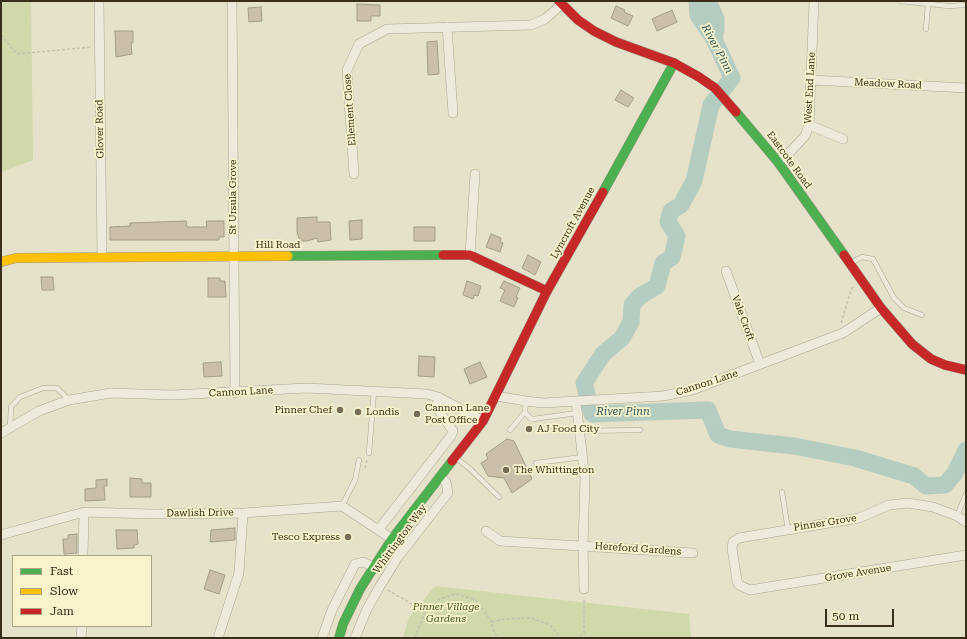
<!DOCTYPE html>
<html>
<head>
<meta charset="utf-8">
<style>
	body { margin:0 }
	#map { position:relative; width:967px; height:639px; overflow:hidden; background:#e5e2c9; font-family:"Roboto Serif",serif }
	canvas { display:block }
	.frame { position:absolute; inset:0; border:2px solid #392e1a; pointer-events:none }
	.legend { position:absolute; left:12px; top:555px; width:140px; height:72px; box-sizing:border-box; background:#f9f3cc; border:1px solid #aca485; margin:0; padding:5px 7px; list-style:none; font-size:12px; color:#392e1a }
	.legend li { display:flex; align-items:center; gap:8px; height:20px }
	.legend b { width:20px; border:1px solid #aca485 }
	.scale { position:absolute; left:825px; top:609px; width:69px; height:18px; box-sizing:border-box; border:2px solid #392e1a; border-top:0; padding-left:5px; font-size:12px; line-height:14px; white-space:nowrap; color:#392e1a; -webkit-text-stroke:3px #f9f3cc; paint-order:stroke }
</style>
</head>
<body>
<div id="map">
<canvas width="967" height="639"></canvas>
<div class="frame"></div>
<ul class="legend">
<li><b style="height:5px;background:#4caf50"></b>Fast</li>
<li><b style="height:5px;background:#ffc107"></b>Slow</li>
<li><b style="height:5px;background:#c62828"></b>Jam</li>
</ul>
<div class="scale">50 m</div>
</div>
<script>
const c = document.querySelector('canvas').getContext('2d');
c.lineJoin = 'round';
function fill(path, color) { c.fillStyle = color; c.fill(path, 'evenodd'); }
const shape = rows => new Path2D(rows.map(r => 'M' + r).join(''));
function stroke(path, color, width, dash) { c.strokeStyle = color; c.lineWidth = width; c.lineCap = dash ? 'butt' : 'round'; c.setLineDash(dash || []); c.stroke(path); }
function drawText(font, color, halo, rows, align = 'center') {
  c.font = font + ' "Roboto Serif",serif'; c.lineWidth = 3.5; c.setLineDash([]); c.textBaseline = 'middle'; c.strokeStyle = halo; c.fillStyle = color; for (const [text, x, y, turn = 0] of rows) {
    c.save(); c.translate(x, y); c.rotate((+turn || 0) * Math.PI / 180); c.textAlign = isNaN(turn) ? turn : align; if (halo) c.strokeText(text, 0, 0); c.fillText(text, 0, 0); c.restore();
  }
}
fill(shape([
	[1,1,31,1,33,160,1,172],
	[435,586,689,614,691,638,403,638,409,617]
]), '#d0d9a9');
stroke(shape([
	[697,1,698,15,714,39,732,78,711,105,694,181,681,205,671,211,668,222,677,236,672,257,663,263,657,286,640,296,632,305,631,322,622,338,603,354,584,383,592,414,708,410,718,435,730,439,794,446,855,458,914,476,926,486,945,485,955,473,966,450],
	[708,1,716,19,716,29,714,39]
]), '#b5ccc1', 17);
const building = shape([
	[357,4,380,5,380,16,371,16,371,21,357,21,357,4],
	[616,6,625,10,624,12,633,16,628,26,611,18,616,6],
	[261,7,262,21,249,22,248,8,261,7],
	[672,10,677,22,657,31,652,19,672,10],
	[115,31,133,31,133,43,131,43,132,54,116,57,115,31],
	[437,41,439,74,428,75,427,42,437,41],
	[621,90,634,98,628,107,615,100,621,90],
	[317,217,317,222,330,222,331,240,318,242,317,238,307,241,300,241,297,232,297,218,317,217],
	[362,220,362,239,350,240,349,221,362,220],
	[186,221,187,227,207,227,206,221,224,221,224,237,219,237,219,240,110,240,110,227,130,226,130,223,186,221],
	[414,227,435,227,435,241,414,241,414,227],
	[491,234,501,238,500,242,503,243,500,252,486,247,491,234],
	[528,255,541,262,535,275,522,268,528,255],
	[41,277,53,277,54,290,42,290,41,277],
	[208,278,220,278,220,281,225,281,226,297,208,297,208,278],
	[467,281,481,286,478,296,474,295,473,299,463,295,467,281],
	[504,281,520,288,516,297,518,298,514,307,500,301,505,290,500,288,504,281],
	[419,356,435,357,434,377,418,376,419,356],
	[221,362,222,376,204,377,203,363,221,362],
	[480,362,487,377,470,384,464,369,480,362],
	[507,439,514,441,532,479,512,493,504,478,488,476,481,463,488,459,486,454,507,439],
	[130,478,142,479,142,483,151,483,151,497,130,497,130,478],
	[107,479,107,486,104,486,105,500,85,501,85,489,96,488,96,480,107,479],
	[235,528,235,540,210,542,211,530,235,528],
	[116,530,137,530,138,544,134,545,134,548,117,549,116,530],
	[77,534,77,553,64,554,63,539,68,539,68,535,77,534],
	[210,570,225,575,219,594,204,589,210,570]
]);
fill(building, '#cac0a9');
stroke(building, '#a59d88', 1);
const lane = shape([
	[900,1,949,6,966,5],
	[926,29,928,4],
	[851,263,862,257,873,259,894,298,904,308,922,315],
	[525,412,530,418,533,419,577,413],
	[10,428,11,407,20,397,43,388,57,388,69,400],
	[510,430,525,412,526,401],
	[579,431,640,430],
	[369,453,374,391],
	[456,458,469,468,499,497],
	[536,463,583,457],
	[782,492,788,530],
	[342,506,355,480,359,460],
	[957,516,966,494]
]);
const street = shape([
	[99,1,102,257],
	[232,1,235,393],
	[447,27,453,113],
	[811,80,966,88],
	[809,125,843,139],
	[778,162,788,154,805,136,809,125,814,1],
	[354,174,347,70,359,44,387,29,531,25,545,19,562,4],
	[470,255,475,174],
	[726,271,760,364],
	[496,396,526,401,543,403,663,396,692,390,843,333,881,308],
	[576,401,585,479,583,545,584,589],
	[1,433,39,411,69,400,111,393,173,395,306,388,427,394,438,397,483,421],
	[966,522,957,516,933,507,908,503,889,505,859,518,739,538,733,542,732,548,737,581,739,585,750,590,966,555],
	[379,529,451,436,453,431,437,408,438,397],
	[486,531,500,541,693,553],
	[1,535,84,512,153,514,243,513,342,506,392,539],
	[83,556,84,512],
	[81,638,82,626],
	[218,638,239,573,243,513],
	[322,638,332,610,355,564,363,562,374,567],
	[355,638,367,609,380,586,398,557,448,493,446,482,440,477]
]);
const fast = shape([
	[736,112,778,162,844,255],
	[603,192,674,63],
	[288,256,443,255],
	[339,638,343,624,360,589,392,539,452,461]
]);
const slow = shape([
	[1,262,16,258,288,256]
]);
const jam = shape([
	[559,1,578,20,594,31,616,42,674,63,699,77,715,88,736,112],
	[443,255,470,255,547,291],
	[844,255,881,308,912,344,931,359,945,365,966,370],
	[452,461,483,421,547,291,603,192]
]);
stroke(lane, '#aaa593', 5.5);
stroke(street, '#aaa593', 10);
stroke(fast, '#999483', 10);
stroke(slow, '#999483', 10);
stroke(jam, '#999483', 10);
stroke(shape([
	[1,35,17,54,92,47],
	[841,323,851,290,853,287],
	[365,468,367,460],
	[388,590,425,612,440,599,455,594,475,599,492,622,493,630,498,638],
	[492,622,504,619,531,618,550,625,561,638],
	[415,638,425,612],
	[575,638,584,633,584,599]
]), '#c5c1b2', 1.5, [3, 2]);
stroke(lane, '#edeadb', 4.5);
stroke(street, '#edeadb', 9);
stroke(fast, '#4caf50', 9);
stroke(slow, '#ffc107', 9);
stroke(jam, '#c62828', 9);
for (const [x, y, r, color] of [
	[340,410,4,"#756d57"],
	[358,412,4,"#756d57"],
	[417,414,4,"#756d57"],
	[529,429,4,"#756d57"],
	[506,470,4,"#756d57"],
	[348,537,4,"#756d57"]
]) { const dot = new Path2D(); dot.arc(x, y, r, 0, 2 * Math.PI); c.fillStyle = color; c.fill(dot); stroke(dot, '#f9f3cc', 1.5); }
drawText('10px', '#392e1a', '#f9f3cc', [
	["Meadow Road",888,84,3],
	["West End Lane",810,88,-87],
	["Ellement Close",350,110,-94],
	["Glover Road",100,129,-91],
	["Eastcote Road",789,160,54],
	["St Ursula Grove",233,197,-90],
	["Lyncroft Avenue",573,223,-61],
	["Hill Road",278,245],
	["Vale Croft",743,318,70],
	["Cannon Lane",707,383,-18],
	["Cannon Lane",241,392,-3],
	["Dawlish Drive",200,513,-1],
	["Pinner Grove",825,523,-9],
	["Whittington Way",400,539,-54],
	["Hereford Gardens",638,549,4],
	["Grove Avenue",858,573,-9]
]);
drawText('10px', '#392e1a', '#f9f3cc', [
	["Cannon Lane",425,408],
	["Post Office",425,420],
	["Pinner Chef",332,410,"right"],
	["Londis",366,412],
	["AJ Food City",537,429],
	["The Whittington",514,470],
	["Tesco Express",340,537,"right"]
], 'left');
drawText('italic 10px', '#40581e', '#f9f3cc', [
	["Pinner Village",446,607],
	["Gardens",446,619]
]);
drawText('italic 11px', '#27565b', '#f9f3cc', [
	["River Pinn",717,49,62],
	["River Pinn",623,412]
]);
</script>
</body>
</html>
